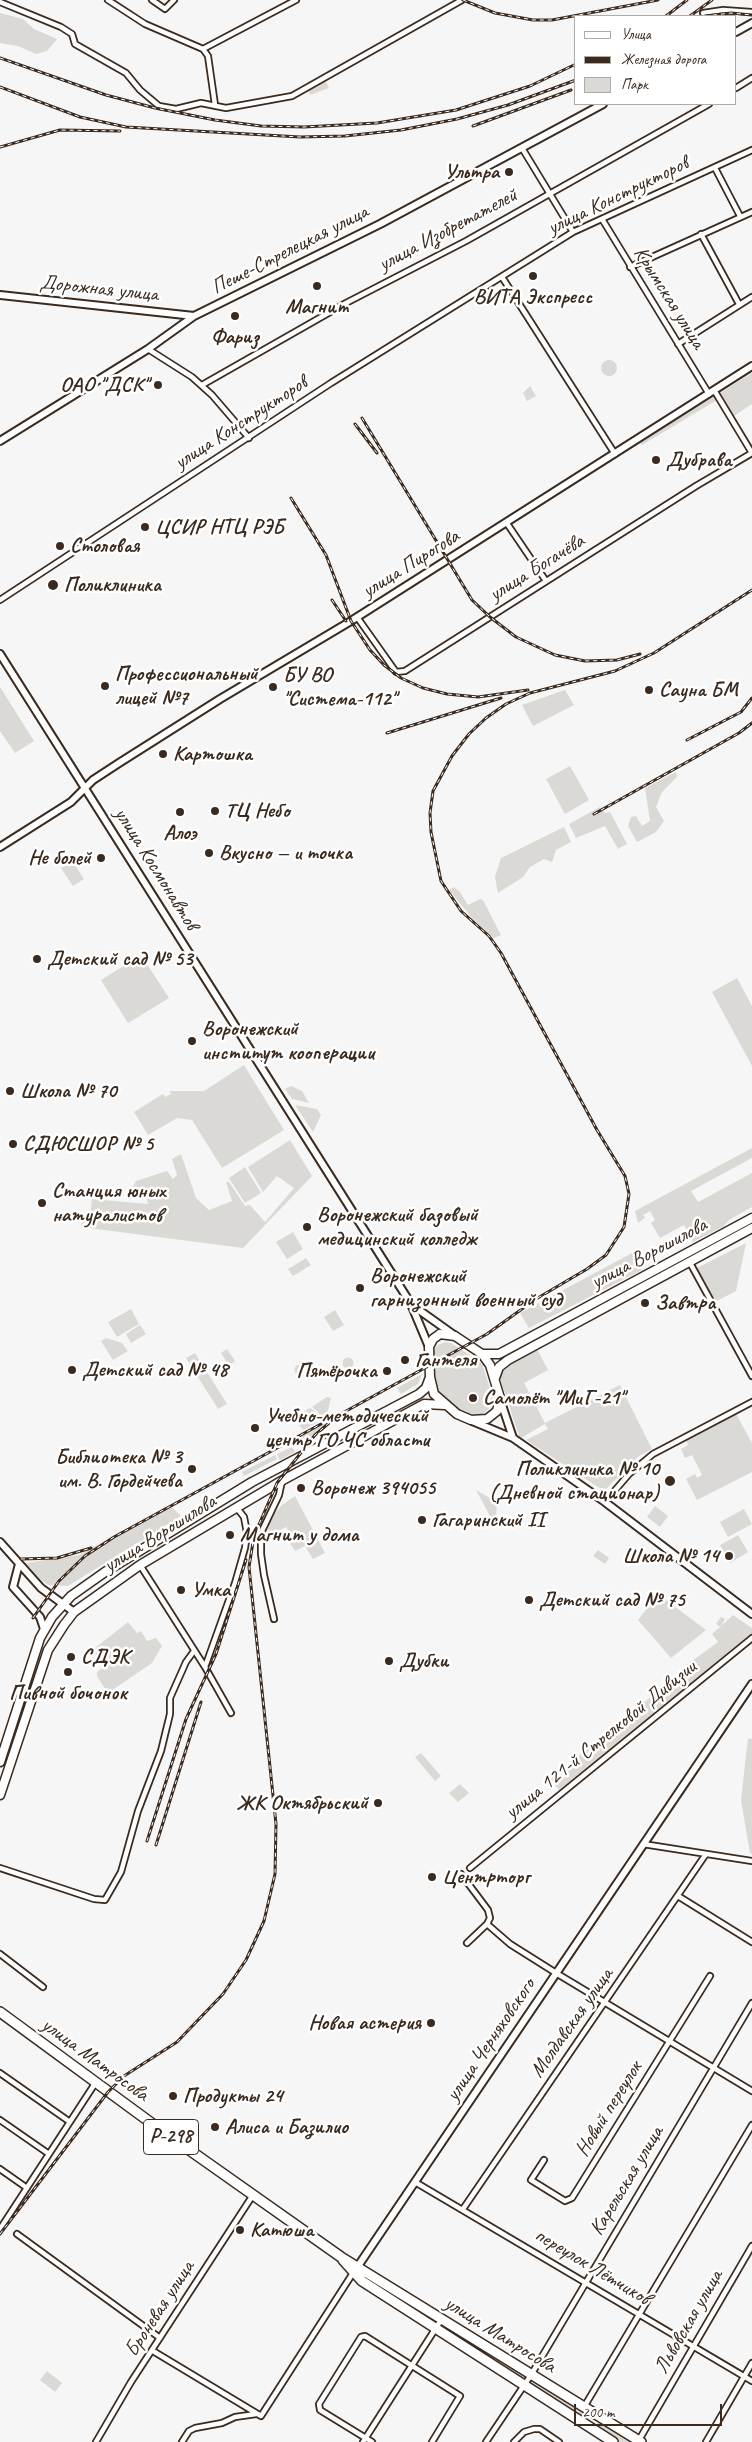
<!DOCTYPE html>
<html>
<head>
<meta charset="utf-8">
<style>
	body { margin:0 }
	#map { position:relative; width:752px; height:2442px; overflow:hidden; background:#f7f6f6; font-family:Caveat,sans-serif }
	canvas { display:block }
	.legend { position:absolute; left:574px; top:15px; width:162px; height:90px; box-sizing:border-box; background:#fff; border:1px solid #b1aaa5; margin:0; padding:6px 9px; list-style:none; font-size:15px; color:#3b2a1e }
	.legend li { display:flex; align-items:center; gap:10px; height:25px }
	.legend b { width:25px; border:1px solid #b1aaa5 }
	.scale { position:absolute; left:574px; top:2404px; width:148px; height:22px; box-sizing:border-box; border:2px solid #3b2a1e; border-top:0; padding-left:6px; font-size:15px; line-height:18px; white-space:nowrap; color:#3b2a1e; -webkit-text-stroke:4px #fff; paint-order:stroke }
</style>
</head>
<body>
<div id="map">
<canvas width="752" height="2442"></canvas>
<ul class="legend">
<li><b style="height:6px;background:#fff"></b>Улица</li>
<li><b style="height:6px;background:#3b2a1e"></b>Железная дорога</li>
<li><b style="height:14px;background:#dbd9d6"></b>Парк</li>
</ul>
<div class="scale">200 m</div>
</div>
<script>
const c = document.querySelector('canvas').getContext('2d');
c.lineJoin = 'round';
function fill(path, color) { c.fillStyle = color; c.fill(path, 'evenodd'); }
const shape = rows => new Path2D(rows.map(r => 'M' + r).join(''));
function stroke(path, color, width, dash) { c.strokeStyle = color; c.lineWidth = width; c.lineCap = dash ? 'butt' : 'round'; c.setLineDash(dash || []); c.stroke(path); }
function drawText(font, color, halo, rows, align = 'center') {
  c.font = font + ' Caveat,sans-serif'; c.lineWidth = 5; c.setLineDash([]); c.textBaseline = 'middle'; c.strokeStyle = halo; c.fillStyle = color; for (const [text, x, y, turn = 0] of rows) {
    c.save(); c.translate(x, y); c.rotate((+turn || 0) * Math.PI / 180); c.textAlign = isNaN(turn) ? turn : align; if (halo) c.strokeText(text, 0, 0); c.fillText(text, 0, 0); c.restore();
  }
}
fill(shape([
	[0,13,23,19,34,29,57,39,47,51,36,54,18,46,0,43],
	[325,80,329,88,310,95,308,89],
	'601 368a8 8 0 1 1 16 0a8 8 0 1 1-16 0Z',
	[752,373,752,404,734,416,720,393],
	[530,386,536,396,527,401,523,393],
	[715,396,717,400,642,445,639,442],
	[0,687,34,741,15,753,0,731],
	[565,690,574,705,533,726,522,705],
	[570,766,589,800,565,814,546,779],
	[676,772,677,777,662,792,656,807,664,821,656,832,637,842,628,826,631,817,636,816,642,826,650,821,645,788],
	[600,807,605,813,610,812,627,844,618,849,605,826,576,838,569,824],
	[564,827,571,842,556,850,552,862,544,859,530,867,523,877,498,893,495,877,501,858],
	[72,861,84,879,73,886,61,868],
	[454,887,460,892,468,905,480,899,483,900,501,935,494,938,472,918,449,890],
	[141,955,169,998,128,1023,101,980],
	[737,978,752,1006,752,1066,712,992],
	[244,1065,284,1130,222,1168,192,1120,177,1118,148,1135,134,1112,163,1094,165,1097,171,1094,170,1091,204,1091],
	[291,1086,302,1091,309,1103,292,1099,285,1089],
	[295,1105,317,1109,321,1115,313,1132],
	[290,1140,312,1176,243,1248,81,1227,82,1218,90,1218,92,1199,148,1204,146,1196,137,1191,132,1197,129,1193,136,1181,167,1171,173,1179,177,1175,172,1159,181,1154,196,1198,209,1210,232,1201,226,1182,229,1182,245,1206,250,1205,265,1222,294,1188,277,1176,263,1192,248,1167],
	[752,1148,752,1158,691,1191,698,1202,752,1173,752,1207,729,1220,724,1226,693,1242,684,1225,660,1238,651,1223,655,1220,650,1211,643,1215,645,1218,638,1223,635,1211],
	[245,1167,261,1193,245,1203,229,1178],
	[293,1232,303,1249,287,1259,276,1242],
	[746,1243,736,1291,715,1302,697,1268],
	[634,1252,642,1270,529,1328,520,1313],
	[306,1258,311,1265,293,1276,288,1269],
	[131,1309,139,1324,117,1337,108,1322],
	[335,1310,344,1325,333,1331,324,1317],
	[140,1325,146,1334,131,1343,126,1334],
	[106,1338,122,1343,128,1351,113,1360,101,1341],
	[445,1342,451,1343,482,1363,493,1398,492,1406,482,1415,475,1417,468,1414,448,1403,435,1386,434,1350,438,1345],
	[227,1349,235,1361,229,1366,221,1353],
	[537,1349,548,1370,524,1383,545,1423,620,1385,652,1449,639,1456,604,1491,526,1440,548,1429,545,1424,521,1438,519,1436,500,1378,502,1371,504,1366],
	[195,1353,227,1404,218,1409,186,1358],
	'342.5 1363a5.5 5.5 0 1 1 11 0a5.5 5.5 0 1 1-11 0Z',
	'294.5 1370a5.5 5.5 0 1 1 11 0a5.5 5.5 0 1 1-11 0Z',
	[422,1374,418,1384,401,1394,397,1388],
	[327,1397,331,1398,326,1418,322,1420,318,1412,312,1407],
	[310,1408,315,1411,320,1420,294,1417],
	[736,1414,752,1443,752,1472,697,1500,686,1479,695,1474,697,1478,702,1475,692,1455,685,1458,681,1449,688,1445,686,1440],
	[294,1419,305,1422,318,1422,303,1430],
	[327,1421,305,1443,300,1437],
	[292,1447,295,1452,280,1460,277,1454],
	[275,1455,277,1459,244,1476,242,1472],
	[476,1490,497,1502,496,1518,492,1520],
	[295,1496,325,1553,313,1559,305,1546,295,1551,290,1543,294,1541,286,1527,268,1537,267,1533,271,1517,282,1505],
	[170,1505,181,1516,68,1586,48,1585,40,1579,26,1563,79,1555],
	[655,1506,668,1516,660,1527,647,1517],
	[744,1509,752,1524,728,1537,720,1522],
	[738,1535,748,1552,730,1563,720,1545],
	[598,1550,609,1558,605,1564,593,1556],
	[658,1594,706,1630,671,1658,638,1620],
	[733,1615,752,1628,752,1636,559,1790,550,1780,686,1668,685,1666,718,1642,712,1634,720,1627,716,1624,721,1617,725,1619,721,1626],
	[128,1622,137,1633,141,1631,147,1641,156,1638,162,1646,152,1663,111,1691,115,1701,110,1697,97,1676,97,1672,104,1667,94,1651,95,1648],
	[748,1738,752,1739,752,1854,750,1853,741,1800],
	[421,1753,441,1776,435,1781,415,1757],
	[460,1784,469,1793,458,1802,449,1793],
	[367,2274,433,2318,430,2322,364,2279],
	[443,2324,525,2375,522,2380,440,2328],
	[47,2371,62,2383,55,2392,40,2380],
	[533,2379,590,2413,585,2420,529,2385],
	[600,2419,637,2442,619,2442,595,2427]
]), '#dbd9d6');
const street = shape([
	[108,0,145,24,203,49],
	[152,0,165,9,174,0],
	[0,2,61,27,72,34,75,44,126,73,140,90,159,106,176,109,201,103,226,108,292,96,462,0],
	[703,13,723,10,752,12],
	[203,49,296,0],
	[203,49,208,56,215,105],
	[736,88,752,78],
	[522,148,573,232],
	[715,168,740,216],
	[602,219,709,394],
	[701,234,739,304],
	[630,267,752,212],
	[502,277,615,454],
	[678,344,752,297],
	[148,349,192,377,212,395,249,438],
	[202,385,346,303,466,241,709,104],
	[714,390,752,453],
	[506,522,546,581],
	[0,600,331,383,573,232,752,150],
	[357,617,396,672,405,671,696,486,752,453],
	[689,1261,752,1376],
	[605,1502,629,1474,653,1454,752,1402],
	[247,1533,256,1531,261,1533],
	[140,1565,205,1667],
	[274,1619,264,1575,261,1554,261,1533,279,1495,282,1481],
	[231,1713,205,1667,235,1583,245,1548,247,1533,244,1517,236,1507],
	[643,1844,752,1861],
	[0,1868,94,1899,105,1900,121,1872,138,1811,161,1751,170,1714,170,1698,186,1662,194,1651],
	[470,1868,752,1638],
	[461,1874,488,1910,490,1918,487,1924,467,1943],
	[678,1896,752,1942],
	[487,1924,510,1944,556,1973,752,2091],
	[0,1954,43,1987],
	[0,2073,70,2122],
	[0,2120,49,2154],
	[544,2160,531,2180,565,2201,572,2198,710,1976],
	[0,2169,27,2188],
	[415,2182,752,2381],
	[463,2209,706,1854],
	[0,2229,96,2082],
	[17,2234,160,2338],
	[153,2351,261,2416,353,2273],
	[584,2407,752,2125],
	[639,2440,752,2246],
	[96,2442,131,2382,253,2195],
	[182,2442,189,2431,195,2428,222,2423,235,2417,256,2414],
	[363,2442,441,2320],
	[372,2442,320,2410,319,2404,361,2337,365,2336,460,2396,432,2442],
	[486,2442,531,2375,752,2003],
	[514,2442,524,2432,534,2429,540,2429,559,2442],
	[706,2442,752,2363]
]);
const secondary = shape([
	[736,32,752,23],
	[0,295,194,316],
	[0,441,148,349,194,316,380,224,603,104],
	[0,654,411,1304,429,1347],
	[0,847,71,802,93,780,119,763,220,699,351,621,752,366],
	[412,1305,454,1335],
	[500,1399,513,1438],
	[472,1421,513,1438,605,1502,752,1614],
	[0,1542,41,1588,74,1612],
	[19,1564,13,1587,40,1617,44,1629],
	[356,2269,752,1684]
]);
const primary = shape([
	[440,1334,455,1336,482,1354,490,1365,500,1398,497,1411,487,1419,471,1420,457,1414,434,1394,430,1377,429,1347,433,1339,440,1334],
	[482,1354,499,1354,752,1218],
	[495,1378,499,1367,508,1360,752,1228],
	[0,1762,40,1638,52,1617,71,1596,105,1572,252,1482,419,1394,426,1388,430,1377],
	[0,1795,48,1650,64,1625,74,1612,140,1565,283,1480,424,1404,445,1405]
]);
const highway = shape([
	[0,2012,154,2125,341,2257,641,2442],
	[343,2260,362,2281,613,2442]
]);
stroke(street, '#3b2a1e', 8);
stroke(secondary, '#3b2a1e', 10);
stroke(primary, '#3b2a1e', 11);
stroke(highway, '#3b2a1e', 12);
stroke(street, '#fff', 4.5);
stroke(secondary, '#fff', 6);
stroke(primary, '#fff', 8);
stroke(highway, '#fff', 9);
const rail = shape([
	[463,0,495,13,533,20,552,20,658,0],
	[666,16,687,0],
	[690,16,712,0],
	[705,16,731,13,752,15],
	[0,58,106,95,155,108,215,120,261,126,304,127,377,123,456,110,530,86,576,64],
	[0,87,80,117,126,127,300,137,345,136,401,130,457,119,508,105,576,80],
	[473,126,571,90],
	[0,147,60,130,120,131],
	[362,418,472,600,490,617,516,637,555,655,585,661,617,660,640,654],
	[355,424,377,453],
	[291,498,326,555,351,621,370,650,384,665,401,678,423,688,447,694,478,697,528,690],
	[332,600,346,621],
	[387,733,501,698],
	[687,740,741,712,752,698],
	[594,814,739,733,752,723],
	[21,1559,57,1558,91,1548],
	[33,1618,59,1581,85,1556,114,1537,321,1424],
	[147,1841,186,1719,216,1654,246,1560],
	[156,1845,201,1702],
	[0,2234,108,2092,124,2076,177,2042,223,1994,246,1960,264,1921,275,1874,276,1824,249,1567,254,1536,277,1483,315,1435,337,1416,487,1334,536,1299,587,1269,606,1255,624,1227,629,1194,625,1176,597,1130,501,953,489,936,461,911,441,881,431,832,430,813,433,791,452,756,469,734,486,718,506,704,530,693,615,671,654,653,752,590]
]);
stroke(rail, '#3b2a1e', 3);
stroke(rail, '#fff', 1, [4]);
for (const [x, y, r, color] of [
	[509,172,5,"#3b2a1e"],
	[533,276,5,"#3b2a1e"],
	[317,286,5,"#3b2a1e"],
	[235,316,5,"#3b2a1e"],
	[158,385,5,"#3b2a1e"],
	[656,460,5,"#3b2a1e"],
	[145,527,5,"#3b2a1e"],
	[60,546,5,"#3b2a1e"],
	[53,585,6,"#3b2a1e"],
	[105,686,5,"#3b2a1e"],
	[273,687,5,"#3b2a1e"],
	[649,690,5,"#3b2a1e"],
	[163,754,5,"#3b2a1e"],
	[215,811,5,"#3b2a1e"],
	[180,812,5,"#3b2a1e"],
	[209,853,5,"#3b2a1e"],
	[101,858,5,"#3b2a1e"],
	[37,959,5,"#3b2a1e"],
	[192,1041,5,"#3b2a1e"],
	[10,1091,5,"#3b2a1e"],
	[13,1144,5,"#3b2a1e"],
	[42,1203,5,"#3b2a1e"],
	[307,1227,5,"#3b2a1e"],
	[360,1288,5,"#3b2a1e"],
	[645,1303,5,"#3b2a1e"],
	[405,1360,5,"#3b2a1e"],
	[72,1370,5,"#3b2a1e"],
	[387,1371,5,"#3b2a1e"],
	[473,1398,5,"#3b2a1e"],
	[255,1428,5,"#3b2a1e"],
	[192,1469,5,"#3b2a1e"],
	[670,1481,6,"#3b2a1e"],
	[301,1488,5,"#3b2a1e"],
	[422,1520,5,"#3b2a1e"],
	[230,1535,5,"#3b2a1e"],
	[729,1556,5,"#3b2a1e"],
	[181,1590,5,"#3b2a1e"],
	[529,1600,5,"#3b2a1e"],
	[71,1657,5,"#3b2a1e"],
	[389,1661,5,"#3b2a1e"],
	[68,1672,5,"#3b2a1e"],
	[378,1803,5,"#3b2a1e"],
	[432,1877,5,"#3b2a1e"],
	[431,2023,5,"#3b2a1e"],
	[173,2096,5,"#3b2a1e"],
	[215,2127,5,"#3b2a1e"],
	[240,2230,5,"#3b2a1e"]
]) { const dot = new Path2D(); dot.arc(x, y, r, 0, 2 * Math.PI); c.fillStyle = color; c.fill(dot); stroke(dot, '#fff', 2); }
for (const [x, y, w] of [
	[171,2137,55]
]) { const box = new Path2D(); box.roundRect(x - w / 2, y - 17.5, w, 35, 4); c.fillStyle = '#fff'; c.fill(box); stroke(box, '#3b2a1e', 1); }
drawText('bold 20px', '#3b2a1e', null, [
	["Р-298",171,2137]
]);
drawText('bold 21px', '#3b2a1e', '#fff', [
	["Ультра",499,172,"right"],
	["ВИТА Экспресс",533,297,"center"],
	["Магнит",317,307,"center"],
	["Фариз",235,337,"center"],
	["ОАО \"ДСК\"",148,385,"right"],
	["Дубрава",666,460],
	["ЦСИР НТЦ РЭБ",155,527],
	["Столовая",70,546],
	["Поликлиника",64,585],
	["Профессиональный",115,674],
	["лицей №7",115,698],
	["БУ ВО",283,675],
	["\"Система-112\"",283,699],
	["Сауна БМ",659,690],
	["Картошка",173,754],
	["ТЦ Небо",225,811],
	["Алоэ",180,833,"center"],
	["Вкусно — и точка",219,853],
	["Не болей",91,858,"right"],
	["Детский сад № 53",47,959],
	["Воронежский",202,1029],
	["институт кооперации",202,1053],
	["Школа № 70",20,1091],
	["СДЮСШОР № 5",23,1144],
	["Станция юных",52,1191],
	["натуралистов",52,1215],
	["Воронежский базовый",317,1215],
	["медицинский колледж",317,1239],
	["Воронежский",370,1276],
	["гарнизонный военный суд",370,1300],
	["Завтра",655,1303],
	["Гантеля",415,1360],
	["Детский сад № 48",82,1370],
	["Пятёрочка",377,1371,"right"],
	["Самолёт \"МиГ-21\"",483,1398],
	["Учебно-методический",265,1416],
	["центр ГО ЧС области",265,1440],
	["Библиотека № 3",182,1457,"right"],
	["им. В. Гордейчева",182,1481,"right"],
	["Поликлиника № 10",659,1469,"right"],
	["(Дневной стационар)",659,1493,"right"],
	["Воронеж 394055",311,1488],
	["Гагаринский II",432,1520],
	["Магнит у дома",240,1535],
	["Школа № 14",719,1556,"right"],
	["Умка",191,1590],
	["Детский сад № 75",539,1600],
	["СДЭК",81,1657],
	["Дубки",399,1661],
	["Пивной бочонок",68,1693,"center"],
	["ЖК Октябрьский",368,1803,"right"],
	["Центрторг",442,1877],
	["Новая астерия",421,2023,"right"],
	["Продукты 24",183,2096],
	["Алиса и Базилио",225,2127],
	["Катюша",250,2230]
], 'left');
drawText('21px', '#3b2a1e', '#fff', [
	["улица Конструкторов",618,196,-26],
	["улица Изобретателей",448,230,-28],
	["Пеше-Стрелецкая улица",290,250,-27],
	["Дорожная улица",99,289,6],
	["Крымская улица",669,298,58],
	["улица Конструкторов",241,423,-33],
	["улица Пирогова",411,564,-32],
	["улица Богачёва",537,568,-32],
	["улица Космонавтов",156,869,58],
	["улица Ворошилова",649,1254,-28],
	["улица Ворошилова",160,1534,-32],
	["улица 121-й Стрелковой Дивизии",601,1740,-39],
	["Молдавская улица",572,2023,-55],
	["улица Черняховского",491,2040,-56],
	["улица Матросова",95,2060,36],
	["Новый переулок",609,2109,-58],
	["Карельская улица",627,2181,-59],
	["переулок Лётчиков",592,2267,31],
	["Броневая улица",160,2309,-57],
	["Львовская улица",689,2322,-60],
	["улица Матросова",500,2335,32]
]);
</script>
</body>
</html>
